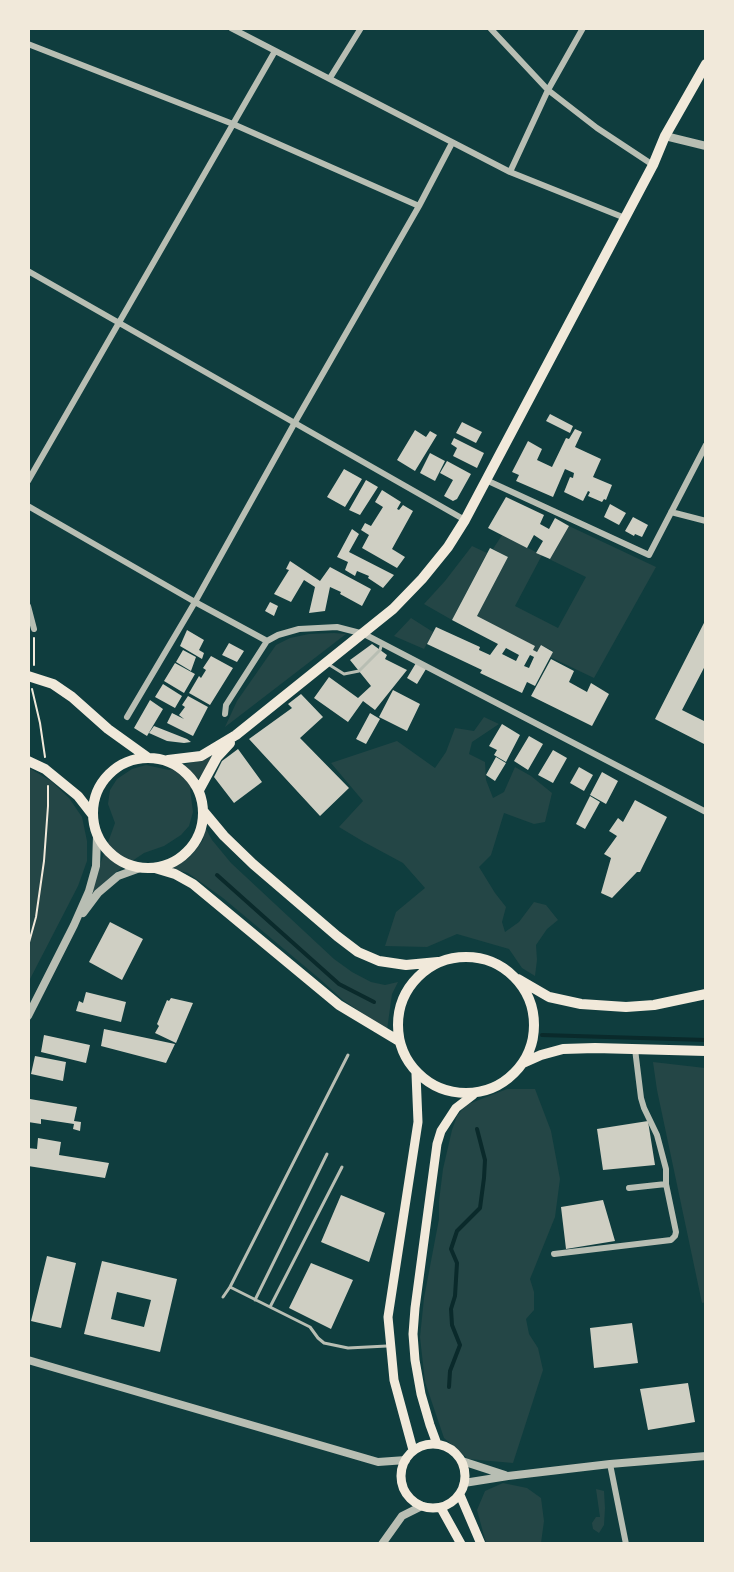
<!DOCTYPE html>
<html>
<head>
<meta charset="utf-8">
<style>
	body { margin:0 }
	#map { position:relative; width:734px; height:1572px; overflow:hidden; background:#0f3d3e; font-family:"Open Sans",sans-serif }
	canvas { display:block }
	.frame { position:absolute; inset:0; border:30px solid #f1e9da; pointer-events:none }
</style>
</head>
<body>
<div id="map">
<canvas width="734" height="1572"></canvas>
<div class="frame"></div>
</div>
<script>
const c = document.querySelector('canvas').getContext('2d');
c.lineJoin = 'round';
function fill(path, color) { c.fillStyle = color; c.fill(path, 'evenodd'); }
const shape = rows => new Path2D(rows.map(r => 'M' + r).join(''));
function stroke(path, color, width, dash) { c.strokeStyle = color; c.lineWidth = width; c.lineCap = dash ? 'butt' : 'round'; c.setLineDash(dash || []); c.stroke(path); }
fill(shape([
	[569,526,656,567,594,678,550,657,553,651,541,645,537,652,533,650,534,646,477,616,508,557,493,549,502,535,542,555,515,606,558,628,586,577,549,559],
	[472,546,487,553,452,620,424,604,445,581],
	[411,618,433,632,424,649,394,636],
	[334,633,346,634,225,727,237,701,276,645,290,638,309,634],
	[484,717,499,724,472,742,469,754,485,762,486,780,493,798,504,792,515,767,531,776,552,793,545,822,534,824,504,813,491,855,479,867,495,893,506,907,502,922,505,932,519,922,534,902,546,905,558,920,547,929,536,945,537,960,535,976,522,968,509,949,457,934,427,947,385,946,396,912,425,888,403,863,364,842,339,827,363,801,331,763,397,741,435,768,446,752,455,728,474,731],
	[224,746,190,789,193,812,189,826,181,835,164,846,144,853,116,872,99,887,85,906,115,823,108,804,110,790,117,779,132,769,146,765,169,770,202,759],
	[29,768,51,781,69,798,82,817,87,841,87,861,78,886,29,981],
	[205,827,212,840,231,863,334,959,352,972,371,982,385,985,398,982,392,994,387,1030,343,1000,321,980,223,898,188,873,169,868,176,866,190,857,203,840],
	[653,1062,705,1068,706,1302,702,1303,657,1090],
	[507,1089,535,1089,551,1131,560,1179,555,1217,530,1279,534,1292,534,1310,526,1319,529,1334,538,1348,543,1370,513,1463,468,1459,444,1438,425,1382,420,1337,424,1298,439,1219,439,1201,443,1169,452,1130,457,1116,466,1105],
	[503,1483,527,1488,541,1498,544,1521,541,1543,486,1543,477,1510,485,1491],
	[596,1489,604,1491,605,1508,604,1525,599,1533,593,1529,592,1523,596,1517,600,1517]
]), '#244646');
stroke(shape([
	[217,875,339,984,374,1002],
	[542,1035,706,1040],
	[449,1387,450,1371,460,1345,452,1325,451,1309,455,1296,457,1263,451,1249,457,1231,480,1208,484,1178,485,1160,477,1129]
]), '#0a2a2b', 4);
fill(shape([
	[550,414,573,426,570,433,546,421],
	[462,422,482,432,476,443,456,433],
	[575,429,582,432,575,447,601,459,593,477,612,485,606,500,604,499,602,502,588,496,590,492,588,491,583,501,564,492,570,477,573,478,574,473,565,469,553,497,516,481,519,475,512,472,528,441,542,449,537,460,552,467,566,438,569,439],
	[415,430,426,437,430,431,437,435,415,471,397,460],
	[454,438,484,453,477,468,453,456,457,448,451,444],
	[430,453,445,461,435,481,420,473],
	[447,461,471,474,457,499,453,501,444,496,453,480,440,473],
	[344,469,362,479,345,507,327,497],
	[366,480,378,487,360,515,349,510],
	[382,490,401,502,397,509,399,510,403,505,413,511,392,549,405,557,397,568,362,548,369,535,361,530,365,523,371,526,383,507,375,502],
	[506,497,544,515,540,524,549,529,555,518,569,526,550,559,536,553,543,541,534,535,527,548,488,528],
	[610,504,626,513,619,525,604,517],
	[633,517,648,525,642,537,635,534,634,536,625,531],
	[352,529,359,534,349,552,394,575,383,588,368,578,369,576,357,571,355,576,345,570,348,562,337,557],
	[490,548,508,557,477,616,535,646,533,650,537,652,541,645,553,652,535,686,527,682,522,693,480,673,482,670,427,644,436,627,480,647,479,650,490,655,498,644,452,620],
	[506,648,519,655,516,661,502,654],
	[530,655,534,657,529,668,524,666],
	[290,561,320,581,330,567,371,589,362,606,340,594,341,592,330,587,325,611,309,613,315,587,304,580,291,602,274,594,289,570,286,569],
	[270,602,278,606,274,616,265,611],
	[706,619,706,664,682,710,706,722,706,745,655,719],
	[187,630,204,640,199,650,204,653,202,659,180,646],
	[229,643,244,651,237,662,222,655],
	[372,644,387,655,385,659,407,670,375,710,363,701,348,722,314,698,329,677,358,698,371,686,350,660],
	[183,650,196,657,191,671,176,662],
	[211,656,233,668,210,705,189,693,199,676,201,678,206,670,203,668],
	[551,659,574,671,569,682,587,692,591,683,609,694,592,726,531,696],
	[175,663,195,674,184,693,164,681],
	[416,663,426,669,417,684,407,678],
	[163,684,182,696,175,708,155,697],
	[393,690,420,704,407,731,379,717],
	[301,694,323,717,300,738,349,788,320,816,249,739,292,708,288,704],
	[188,696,208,707,193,736,167,723,172,713,184,719,179,715,185,707,182,705],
	[150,700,163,709,147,736,134,728],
	[370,713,380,719,366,744,356,739],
	[502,724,520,735,506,762,494,755,497,750,489,746],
	[154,726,187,739,191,742,184,743,167,741,149,733],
	[529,736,543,744,528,770,514,761],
	[238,749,262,782,234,803,214,777,222,761],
	[553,750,567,758,553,783,538,775],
	[496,757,506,763,495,781,486,775],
	[579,767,593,775,584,791,570,783],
	[602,772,618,781,606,804,590,795],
	[590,796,600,802,585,829,576,824],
	[635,800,667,817,640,872,637,872,612,898,601,893,611,858,604,854,617,836,609,831,618,818,623,822],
	[110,922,143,939,122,980,89,962],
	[86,992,126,1002,121,1022,76,1011,79,1001,83,1003],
	[171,998,193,1003,176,1043,155,1033,159,1026,157,1024,167,1000,169,1001],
	[104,1029,175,1044,166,1063,101,1046],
	[44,1035,90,1045,86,1063,41,1052],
	[35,1056,66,1062,63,1081,31,1074],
	[30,1099,77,1107,74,1121,81,1122,80,1131,73,1129,74,1124,41,1119,41,1124,28,1122],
	[648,1121,655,1165,603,1170,597,1129],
	[38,1138,61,1142,59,1155,109,1163,105,1178,28,1166,28,1148,37,1149],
	[341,1195,385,1213,369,1262,321,1242],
	[603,1200,615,1241,566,1249,561,1207],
	[47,1256,76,1263,61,1328,31,1321],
	[102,1261,177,1279,160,1352,84,1334],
	[117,1292,151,1300,144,1327,111,1319],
	[311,1263,353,1280,331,1329,289,1308],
	[632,1323,638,1363,594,1368,590,1328],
	[688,1383,695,1422,648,1430,640,1389]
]), '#cfcfc3');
stroke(shape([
	[34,638,34,665],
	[32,689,40,723,45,757],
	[28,946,36,917,44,861,48,806,48,786]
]), '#f1e9da', 2);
stroke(shape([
	[328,664,344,674,359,671,380,650,382,643],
	[230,1287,310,1327,318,1338,324,1343,348,1348,387,1346],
	[223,1297,230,1287,348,1055],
	[255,1300,327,1154],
	[270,1307,342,1167]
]), '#b8beb3', 3);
stroke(shape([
	[231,28,510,172,625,218],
	[490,28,548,90,597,128,653,165],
	[28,44,233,124,419,206],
	[330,78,361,28],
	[510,172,548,90,583,28],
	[28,271,465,520],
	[486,480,649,555,706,445],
	[28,481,275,51],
	[28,506,195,602,267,641],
	[671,512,706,521],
	[28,606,34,629],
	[225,714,226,705,267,641,278,635,299,629,337,627,364,634,706,812],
	[127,717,195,602,294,424,419,206,452,143],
	[629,1188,666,1184,666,1169,657,1135,644,1108,641,1098,635,1049],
	[554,1254,671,1240,675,1236,676,1232,666,1184],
	[610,1464,626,1544]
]), '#b8beb3', 6);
stroke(shape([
	[665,136,706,146],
	[83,913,98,893,118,876,140,868],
	[28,1016,74,925,89,891,96,866,97,836],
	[28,1360,378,1462,406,1460],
	[462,1461,505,1475],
	[464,1483,508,1476,610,1464,706,1456],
	[382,1544,402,1516,422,1506]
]), '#b8beb3', 8);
stroke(shape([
	'401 1476a32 32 0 1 1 64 0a32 32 0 1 1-64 0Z',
	[437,1444,430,1425,421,1394,415,1360,413,1334,415,1308,437,1144,441,1131,456,1108,473,1095],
	[413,1450,394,1380,388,1317,418,1122,416,1074],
	[460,1495,481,1544],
	[441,1508,461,1544]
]), '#f1e9da', 9);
stroke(shape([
	[28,676,53,684,72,697,108,729,147,757],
	'93 813a55 55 0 1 1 110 0a55 55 0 1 1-110 0Z',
	[168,760,201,756,236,735,393,609,422,579,448,547,465,520,653,165,665,136,706,64],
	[28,761,45,769,78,796,92,814],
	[199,790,217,757,230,743],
	[204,812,224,836,253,864,337,936,358,952,379,961,406,965,438,962],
	[155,868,175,874,193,884,339,1005,399,1041],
	'398 1025a68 68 0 1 1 136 0a68 68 0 1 1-136 0Z',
	[518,979,549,997,581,1004,626,1007,654,1005,706,994],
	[523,1063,541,1055,563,1049,595,1048,706,1051]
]), '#f1e9da', 10);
</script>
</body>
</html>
